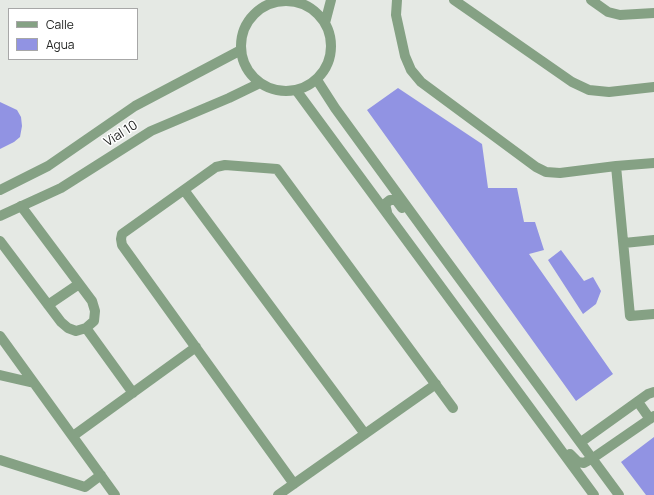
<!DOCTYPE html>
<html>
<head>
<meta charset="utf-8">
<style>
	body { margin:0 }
	#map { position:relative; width:654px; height:495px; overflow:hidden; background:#e5e9e4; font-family:Manrope,sans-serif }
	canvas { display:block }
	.legend { position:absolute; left:8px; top:8px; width:130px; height:52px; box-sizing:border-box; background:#fff; border:1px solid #a7a7a7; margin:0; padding:5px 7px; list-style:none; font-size:12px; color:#222422 }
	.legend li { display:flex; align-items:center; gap:8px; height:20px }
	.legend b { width:20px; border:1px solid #a7a7a7 }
</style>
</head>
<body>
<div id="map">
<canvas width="654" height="495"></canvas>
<ul class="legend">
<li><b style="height:5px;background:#85a184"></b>Calle</li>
<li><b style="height:11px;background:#9193e3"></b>Agua</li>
</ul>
</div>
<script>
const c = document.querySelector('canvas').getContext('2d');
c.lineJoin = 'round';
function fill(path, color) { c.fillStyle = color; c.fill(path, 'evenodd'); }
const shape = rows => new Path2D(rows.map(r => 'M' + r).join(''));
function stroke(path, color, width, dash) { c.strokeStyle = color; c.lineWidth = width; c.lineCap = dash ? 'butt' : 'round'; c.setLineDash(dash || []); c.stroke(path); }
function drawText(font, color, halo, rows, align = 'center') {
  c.font = font + ' Manrope,sans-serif'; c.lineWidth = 3; c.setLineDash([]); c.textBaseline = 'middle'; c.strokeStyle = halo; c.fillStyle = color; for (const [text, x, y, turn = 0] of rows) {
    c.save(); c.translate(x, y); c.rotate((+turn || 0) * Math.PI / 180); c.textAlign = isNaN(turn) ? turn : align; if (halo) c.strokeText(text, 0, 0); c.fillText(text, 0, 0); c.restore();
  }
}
fill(shape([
	[398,88,482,144,488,188,517,188,524,222,535,222,544,250,529,254,613,374,576,401,367,110],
	[0,102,17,110,21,117,22,126,20,137,14,142,0,149],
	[561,250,584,281,593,277,601,291,596,304,583,314,548,260],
	[654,437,654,495,646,495,621,462]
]), '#9193e3');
stroke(shape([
	[397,0,396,15,405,56,411,70,421,82,536,167,546,172,560,173,616,166,654,163],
	[454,0,572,82,589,90,609,92,654,87],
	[591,0,608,12,620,15,654,13],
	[616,166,630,316,654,314],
	[184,190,365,434],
	[0,241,61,322,68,328,76,331,86,328,94,321,95,311,92,301,21,206],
	[624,243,654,240],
	[48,305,79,284],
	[86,328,133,393],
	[0,336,115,495],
	[0,375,34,383],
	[638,402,650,419],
	[73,436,196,347],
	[581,442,648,394,654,392],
	[593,458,654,416],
	[0,460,85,487,101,475],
	[294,484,122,245,121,239,122,234,216,167,225,165,277,169,453,408],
	[278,495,436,384]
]), '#85a184', 10);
stroke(shape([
	'241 46a45 45 0 1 1 90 0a45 45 0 1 1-90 0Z',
	[325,23,331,0],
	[317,80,335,108,437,248,619,495],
	[296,90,594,495],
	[0,190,48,166,135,106,241,50],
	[387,212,385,204,390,200,396,200,402,208],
	[0,216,61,188,151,131,229,98,260,83],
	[570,454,578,462,584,463,593,458]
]), '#85a184', 10);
drawText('13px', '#222422', '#fff', [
	["Vial 10",121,134,-32]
]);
</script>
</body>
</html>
